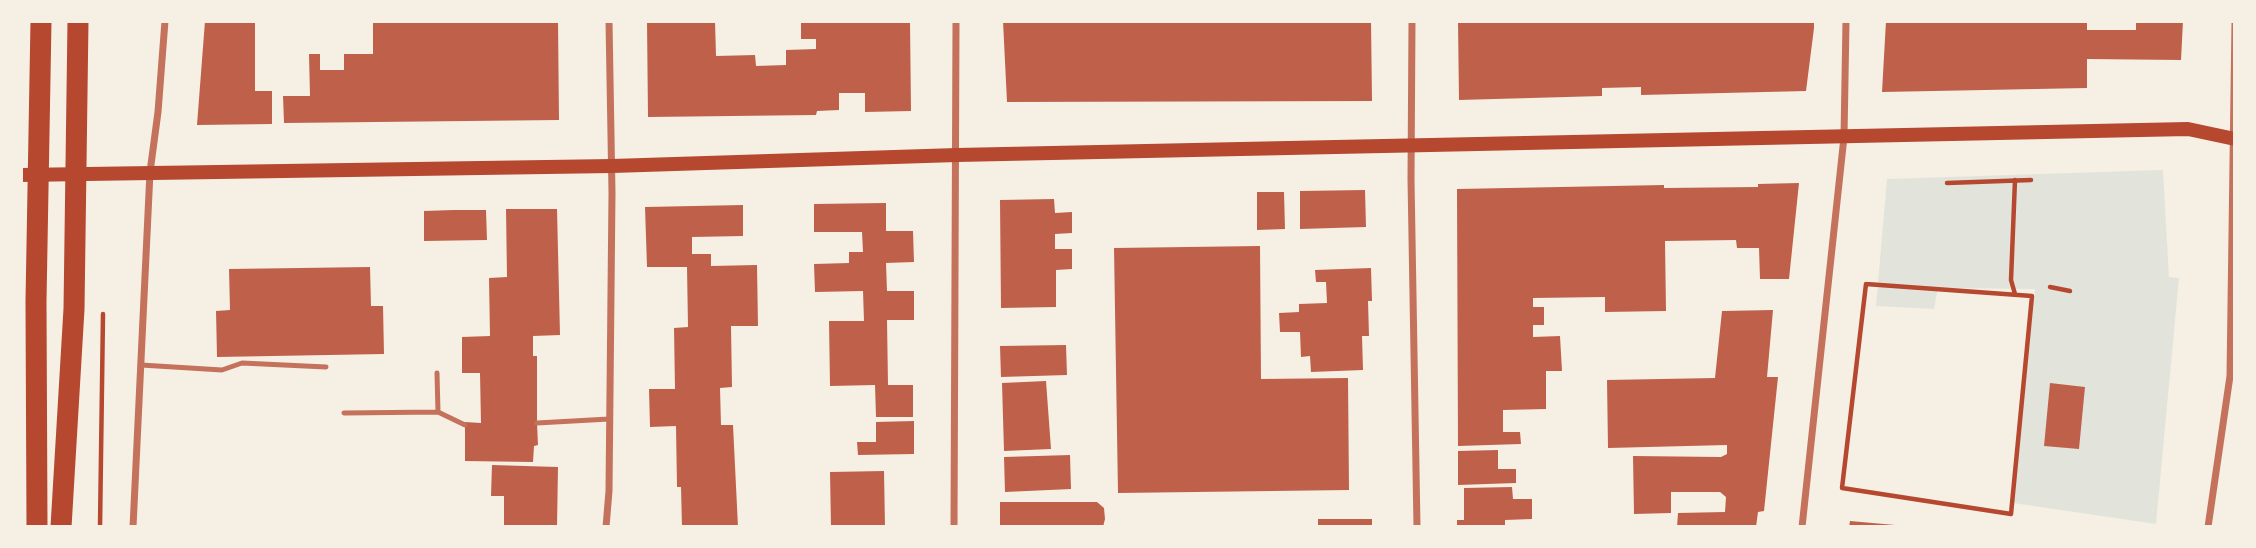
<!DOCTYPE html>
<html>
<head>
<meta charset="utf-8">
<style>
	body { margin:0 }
	#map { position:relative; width:2256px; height:548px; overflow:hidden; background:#f6efe4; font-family:"Work Sans",sans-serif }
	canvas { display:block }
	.frame { position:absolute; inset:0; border:23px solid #f6efe4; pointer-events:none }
</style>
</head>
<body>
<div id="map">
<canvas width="2256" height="548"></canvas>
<div class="frame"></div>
</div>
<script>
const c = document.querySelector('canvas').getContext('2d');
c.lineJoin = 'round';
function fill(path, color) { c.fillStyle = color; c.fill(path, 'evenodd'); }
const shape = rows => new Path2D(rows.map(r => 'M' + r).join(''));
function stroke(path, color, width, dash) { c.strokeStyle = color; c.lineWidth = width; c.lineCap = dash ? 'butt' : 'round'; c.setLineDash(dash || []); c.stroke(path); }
fill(shape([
	[2163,170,2169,277,2179,278,2156,524,2013,503,2035,289,1938,288,1934,309,1876,306,1887,179]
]), '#e2e4dc');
fill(shape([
	[205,21,255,21,255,91,272,91,272,124,197,125],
	[373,21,558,21,559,120,284,123,283,96,310,96,309,54,320,54,320,70,344,70,344,54,373,54],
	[647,21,715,21,716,56,755,55,756,66,786,65,786,50,816,49,816,39,801,39,801,21,910,21,911,111,865,112,865,93,839,93,839,110,817,111,816,115,648,117],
	[1003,21,1371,21,1372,101,1007,102],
	[1458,21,1814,21,1814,28,1806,91,1641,95,1641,87,1602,88,1602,96,1459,100],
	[1886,21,2087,21,2087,30,2136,30,2136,21,2183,21,2181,60,2087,59,2087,88,1882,92],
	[1799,183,1789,279,1760,279,1759,248,1737,248,1736,240,1665,241,1666,311,1605,312,1605,297,1533,298,1533,307,1544,307,1544,325,1533,325,1533,337,1560,336,1562,371,1546,371,1546,409,1503,410,1503,432,1520,432,1521,444,1458,446,1457,189,1664,185,1664,188,1758,187,1758,184],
	[1365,190,1366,227,1300,229,1300,191],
	[1257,192,1284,192,1285,229,1257,230],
	[1054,199,1055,213,1072,212,1072,233,1055,234,1055,249,1072,249,1072,269,1056,270,1056,307,1001,308,1000,200],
	[886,203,886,231,913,231,914,262,886,263,887,291,914,291,914,320,887,320,888,385,913,385,913,417,876,417,875,385,830,386,829,321,864,321,863,291,815,292,814,264,849,263,849,252,863,252,862,232,814,232,814,204],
	[743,205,743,236,692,237,692,254,711,254,711,266,757,265,758,326,731,326,732,387,720,388,721,425,733,425,738,527,682,527,681,487,677,487,676,426,650,427,649,389,675,389,674,328,688,327,687,267,647,267,645,207],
	[506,209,557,209,560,335,533,336,533,356,537,356,537,423,538,445,534,446,533,462,465,461,465,422,481,423,480,373,462,373,462,337,490,336,489,278,507,277],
	[453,210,486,210,487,240,424,241,424,211],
	[1260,246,1261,379,1348,378,1349,490,1118,493,1114,248],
	[370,267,371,306,383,306,384,354,217,357,216,311,230,310,229,269],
	[1371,268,1372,301,1368,301,1369,336,1362,336,1363,370,1311,372,1310,356,1301,357,1300,332,1280,332,1279,313,1299,312,1299,304,1327,303,1326,282,1316,282,1315,270],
	[1773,310,1767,377,1778,377,1764,511,1758,512,1756,527,1677,527,1678,513,1725,512,1726,497,1720,492,1671,492,1671,513,1634,514,1633,456,1721,457,1727,454,1727,445,1608,448,1607,380,1715,378,1722,311],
	[1066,345,1067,375,1001,377,1000,346],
	[1046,381,1051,449,1004,451,1002,383],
	[2050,383,2085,387,2079,449,2044,446],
	[914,421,914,454,858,455,857,442,876,442,876,422],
	[1498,450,1498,469,1516,469,1516,483,1458,485,1458,451],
	[1070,455,1071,489,1005,492,1004,457],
	[492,465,558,467,557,527,504,527,504,496,491,496],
	[884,471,885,527,831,527,830,472],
	[1512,487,1513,499,1532,499,1532,519,1505,520,1505,527,1457,527,1457,520,1464,520,1464,488],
	[1000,502,1097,502,1104,508,1105,519,1103,527,1000,527],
	[1318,519,1372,519,1372,527,1318,527],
	[1850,521,1895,525,1895,527,1849,527]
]), '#bf614a');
stroke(shape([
	[1947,183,2031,180],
	[1866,284,2032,296,2011,514,1842,488,1866,284],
	[2050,287,2070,291],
	[2015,294,2011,280,2015,180],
	[100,527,103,314]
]), '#b5482f', 4.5);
stroke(shape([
	[141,365,222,370,242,363,326,367],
	[437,373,438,412],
	[344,413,438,412,465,425],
	[537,423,609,419]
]), '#c5725c', 5);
stroke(shape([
	[1412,21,1411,179,1417,527],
	[133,527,150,172,158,112,165,21],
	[606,527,609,491,612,193,609,21],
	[954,527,956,21],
	[1802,527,1844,137,1846,21],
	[2208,527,2230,376,2235,21]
]), '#c5725c', 7);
stroke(shape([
	[21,175,612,166,957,155,2188,129,2235,139]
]), '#b5482f', 14);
stroke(shape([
	[37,527,36,301,41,21],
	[61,527,74,309,78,21]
]), '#b5482f', 21);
</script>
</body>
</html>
